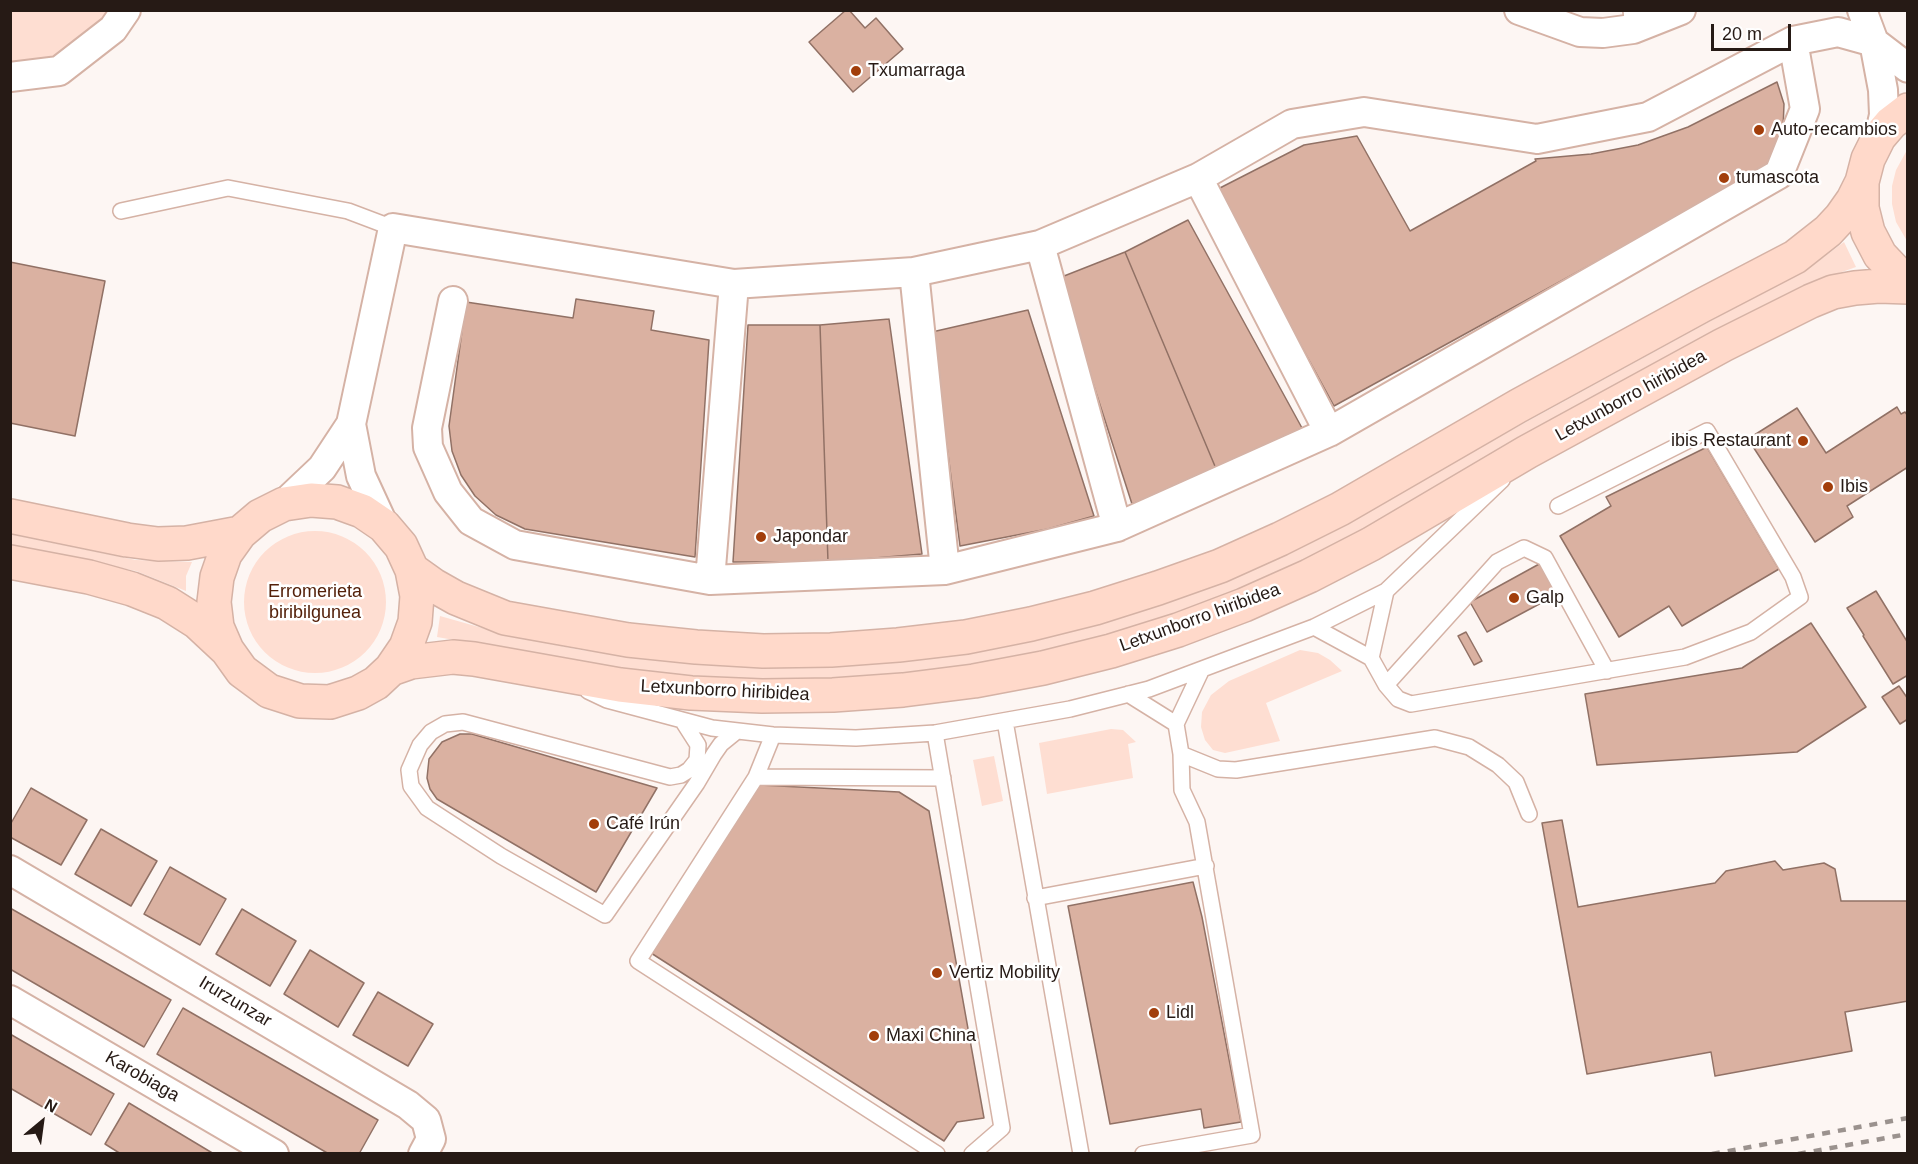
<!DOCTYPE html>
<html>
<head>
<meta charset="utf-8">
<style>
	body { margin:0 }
	#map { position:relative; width:1918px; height:1164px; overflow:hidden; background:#fdf6f3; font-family:Arial,sans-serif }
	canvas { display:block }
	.frame { position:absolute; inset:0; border:12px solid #261a15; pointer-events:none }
	.north { position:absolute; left:12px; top:1092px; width:60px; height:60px; -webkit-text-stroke:4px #fff; paint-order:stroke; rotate:29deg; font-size:16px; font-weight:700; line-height:24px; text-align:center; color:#261a15 }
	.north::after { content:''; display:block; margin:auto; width:21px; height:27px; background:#261a15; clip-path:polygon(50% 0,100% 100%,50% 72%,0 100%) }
	.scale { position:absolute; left:1711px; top:24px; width:80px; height:27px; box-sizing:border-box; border:3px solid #261a15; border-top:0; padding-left:8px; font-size:18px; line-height:21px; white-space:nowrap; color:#261a15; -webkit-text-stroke:4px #fff; paint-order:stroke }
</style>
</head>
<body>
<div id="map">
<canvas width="1918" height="1164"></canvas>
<div class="frame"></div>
<div class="north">N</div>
<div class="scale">20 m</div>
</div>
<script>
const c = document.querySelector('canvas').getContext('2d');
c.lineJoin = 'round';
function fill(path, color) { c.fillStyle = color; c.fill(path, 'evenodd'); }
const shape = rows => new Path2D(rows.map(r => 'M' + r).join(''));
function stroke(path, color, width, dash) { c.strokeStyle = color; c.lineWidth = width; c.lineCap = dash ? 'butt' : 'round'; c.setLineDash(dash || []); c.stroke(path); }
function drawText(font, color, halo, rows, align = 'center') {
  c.font = font + ' Arial,sans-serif'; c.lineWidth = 5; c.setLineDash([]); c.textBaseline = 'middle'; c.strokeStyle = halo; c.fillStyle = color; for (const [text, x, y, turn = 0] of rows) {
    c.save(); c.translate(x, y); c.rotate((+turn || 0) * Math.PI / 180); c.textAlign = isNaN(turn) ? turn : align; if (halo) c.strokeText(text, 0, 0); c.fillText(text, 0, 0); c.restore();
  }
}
fill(shape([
	[10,11,117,11,59,71,11,77],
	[1907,150,1907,241,1896,222,1892,204,1892,186,1896,170],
	[1844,242,1856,267,1822,279,1717,333,1352,537,1289,568,1222,596,1161,620,1100,638,997,661,930,672,862,678,778,680,708,678,626,670,437,637,440,616,507,635,581,650,672,661,908,660,1415,483,1813,265],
	'244 602a71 71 0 1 1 142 0a71 71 0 1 1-142 0Z',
	[10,534,136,560,192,562,186,576,186,591,136,571,11,545],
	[1300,650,1318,653,1330,660,1342,671,1266,703,1280,741,1225,753,1213,750,1205,740,1201,727,1202,712,1211,695,1229,681],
	[1111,729,1123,730,1136,742,1128,744,1133,778,1047,794,1039,743],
	[994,756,1003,801,982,806,973,760]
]), '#feded2');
const building = shape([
	[846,10,849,10,865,28,876,18,903,49,853,92,809,42,846,10],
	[1777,82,1784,104,1783,129,1776,150,1765,167,1736,185,1334,406,1216,190,1304,145,1357,136,1410,231,1536,161,1535,159,1591,154,1638,145,1688,127,1777,82],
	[1188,220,1302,428,1217,471,1125,252,1188,220],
	[1125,252,1217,471,1132,504,1059,278,1125,252],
	[10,262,105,281,75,436,10,423,10,262],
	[576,299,654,311,651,330,709,340,695,557,525,529,496,515,475,496,461,475,452,451,449,426,466,302,573,318,576,299],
	[1028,310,1094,516,1048,529,960,546,932,332,1028,310],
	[889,319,922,554,828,562,820,325,889,319],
	[748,325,820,325,828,562,733,562,748,325],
	[1897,407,1901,414,1905,412,1908,416,1908,467,1847,506,1853,517,1815,542,1748,439,1797,408,1826,453,1897,407],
	[1707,447,1779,569,1682,626,1669,606,1619,637,1560,536,1611,506,1606,497,1707,447],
	[1541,563,1558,594,1487,632,1470,602,1541,563],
	[1876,591,1908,643,1908,675,1893,684,1863,636,1864,635,1847,608,1876,591],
	[1811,623,1866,707,1797,752,1597,765,1585,694,1742,668,1811,623],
	[1466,632,1482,661,1474,665,1458,636,1466,632],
	[1899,686,1908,699,1908,719,1900,724,1882,697,1899,686],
	[460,734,472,734,657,788,596,892,437,799,430,789,427,778,429,759,442,742,460,734],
	[759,785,899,792,929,811,984,1118,957,1122,944,1141,651,953,759,785],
	[31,788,87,820,61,865,10,837,10,825,31,788],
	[1562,820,1578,907,1715,883,1726,871,1775,861,1783,870,1824,863,1835,869,1841,901,1908,901,1908,1001,1845,1012,1852,1051,1715,1076,1711,1052,1587,1074,1542,823,1562,820],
	[101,829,157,861,131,906,75,874,101,829],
	[170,867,226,899,200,945,144,914,170,867],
	[1193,882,1202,917,1241,1122,1204,1128,1201,1109,1110,1124,1068,906,1193,882],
	[10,908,171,1000,144,1047,10,969,10,908],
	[242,909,296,941,270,986,216,954,242,909],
	[310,950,364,983,338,1027,284,994,310,950],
	[378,992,433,1024,408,1066,353,1035,378,992],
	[183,1008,378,1120,359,1154,329,1154,157,1054,183,1008],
	[10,1034,114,1094,91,1135,10,1088,10,1034],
	[129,1103,214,1154,121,1154,105,1144,129,1103]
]);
fill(building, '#dab1a1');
stroke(building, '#917165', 1.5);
const lane = shape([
	[1631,10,1633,29],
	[121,211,228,188,348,211,393,228],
	[1314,627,1371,658,1386,685,1398,699,1411,704,1685,657,1751,632,1800,597,1793,577,1707,431,1558,506],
	[1371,658,1386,591],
	[1202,669,1176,724,1181,754,1218,769,1236,770,1435,738,1469,747,1498,765,1516,782,1529,814],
	[1386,685,1497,562,1524,548,1545,558,1607,671],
	[588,691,607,700,712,728,773,735,856,738,935,733,1070,709,1149,689,1314,627,1386,591,1502,480],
	[1128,694,1176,724],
	[682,720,698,745,697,760,689,770,681,775,670,777,463,722,445,724,431,732,420,745,409,770,411,786,427,808,501,856,605,915,697,783,714,754,721,744,737,731],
	[1005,721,1081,1154],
	[935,733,1002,1128,972,1154],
	[773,735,756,777,638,961,937,1154],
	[756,777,943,778],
	[1035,898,1206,866],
	[1143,1154,1252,1135,1197,822,1182,790,1181,754]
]);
const street = shape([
	[1519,10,1580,32,1603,33,1633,29,1681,10],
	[1862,10,1874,42,1883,90,1884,115,1879,137],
	[10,77,59,71,113,29,126,10],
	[1198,178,1329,432],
	[1040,245,1117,527],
	[914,272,945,570],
	[453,301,427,428,428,447,448,492,471,521,515,545,710,580,945,570,1117,527,1329,432,1779,174,1805,109,1793,41],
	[351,424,361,476,384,526],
	[284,504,322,468,351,424,393,228,734,284,914,272,1040,245,1198,178,1292,124,1364,112,1537,139,1648,117,1793,41,1838,32,1874,42,1908,68],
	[710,580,734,284],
	[10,870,408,1105,426,1120,431,1139,423,1154],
	[10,1000,274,1154]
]);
const secondary = shape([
	[1908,110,1891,123,1879,137,1868,159,1862,182,1862,208,1868,232,1880,255,1897,273,1908,280],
	[10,516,127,540,158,544,187,543,240,533],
	[10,562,89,577,132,589,167,603,197,622,227,650,242,671,269,691,300,701,330,702,358,693,376,683,391,669,406,647,415,622,417,596,412,570,401,546,384,526,362,511,337,502,311,500,284,504,260,516,240,533,225,554,217,577,214,602,217,627,227,650],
	[412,570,433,585,456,598,505,618,628,640,696,647,763,651,831,650,898,645,966,637,1031,624,1095,608,1158,588,1220,566,1280,539,1340,509,1518,406,1701,306,1795,257,1828,231,1841,217,1853,200,1862,182],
	[391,669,411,662,453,657,474,659,620,685,691,693,762,696,833,695,903,690,974,681,1043,668,1111,651,1178,630,1244,605,1309,576,1371,544,1527,452,1723,345,1811,301,1833,292,1855,288,1879,286,1908,287]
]);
stroke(lane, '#d5b2a5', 18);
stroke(street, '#d5b2a5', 32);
stroke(secondary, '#d5b2a5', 36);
stroke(lane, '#fff', 15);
stroke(street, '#fff', 28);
stroke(secondary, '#ffd9ca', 33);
stroke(shape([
	[1712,1154,1908,1118],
	[1798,1154,1908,1134]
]), '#9b928e', 4.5, [8, 8]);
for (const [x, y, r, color] of [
	[856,71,6,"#a23e0b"],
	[1759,130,6,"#a23e0b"],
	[1724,178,6,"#a23e0b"],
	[1803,441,6,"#a23e0b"],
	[1828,487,6,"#a23e0b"],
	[761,537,6,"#a23e0b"],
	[1514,598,6,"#a23e0b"],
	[594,824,6,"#a23e0b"],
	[937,973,6,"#a23e0b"],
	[1154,1013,6,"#a23e0b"],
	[874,1036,6,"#a23e0b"]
]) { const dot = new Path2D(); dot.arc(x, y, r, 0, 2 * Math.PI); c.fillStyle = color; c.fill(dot); stroke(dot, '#fff', 2); }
drawText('18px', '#261a15', '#fff', [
	["Txumarraga",868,71],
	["Auto-recambios",1771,130],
	["tumascota",1736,178],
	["ibis Restaurant",1791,441,"right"],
	["Ibis",1840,487],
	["Japondar",773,537],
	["Galp",1526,598],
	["Café Irún",606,824],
	["Vertiz Mobility",949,973],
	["Lidl",1166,1013],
	["Maxi China",886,1036]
], 'left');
drawText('18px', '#261a15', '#fff', [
	["Letxunborro hiribidea",1631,396,-29],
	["Letxunborro hiribidea",1200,618,-20],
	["Letxunborro hiribidea",725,691,3],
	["Irurzunzar",235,1002,31],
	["Karobiaga",142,1077,30]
]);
drawText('18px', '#54210a', '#fff', [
	["Erromerieta",315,592],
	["biribilgunea",315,613]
]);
</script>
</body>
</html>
